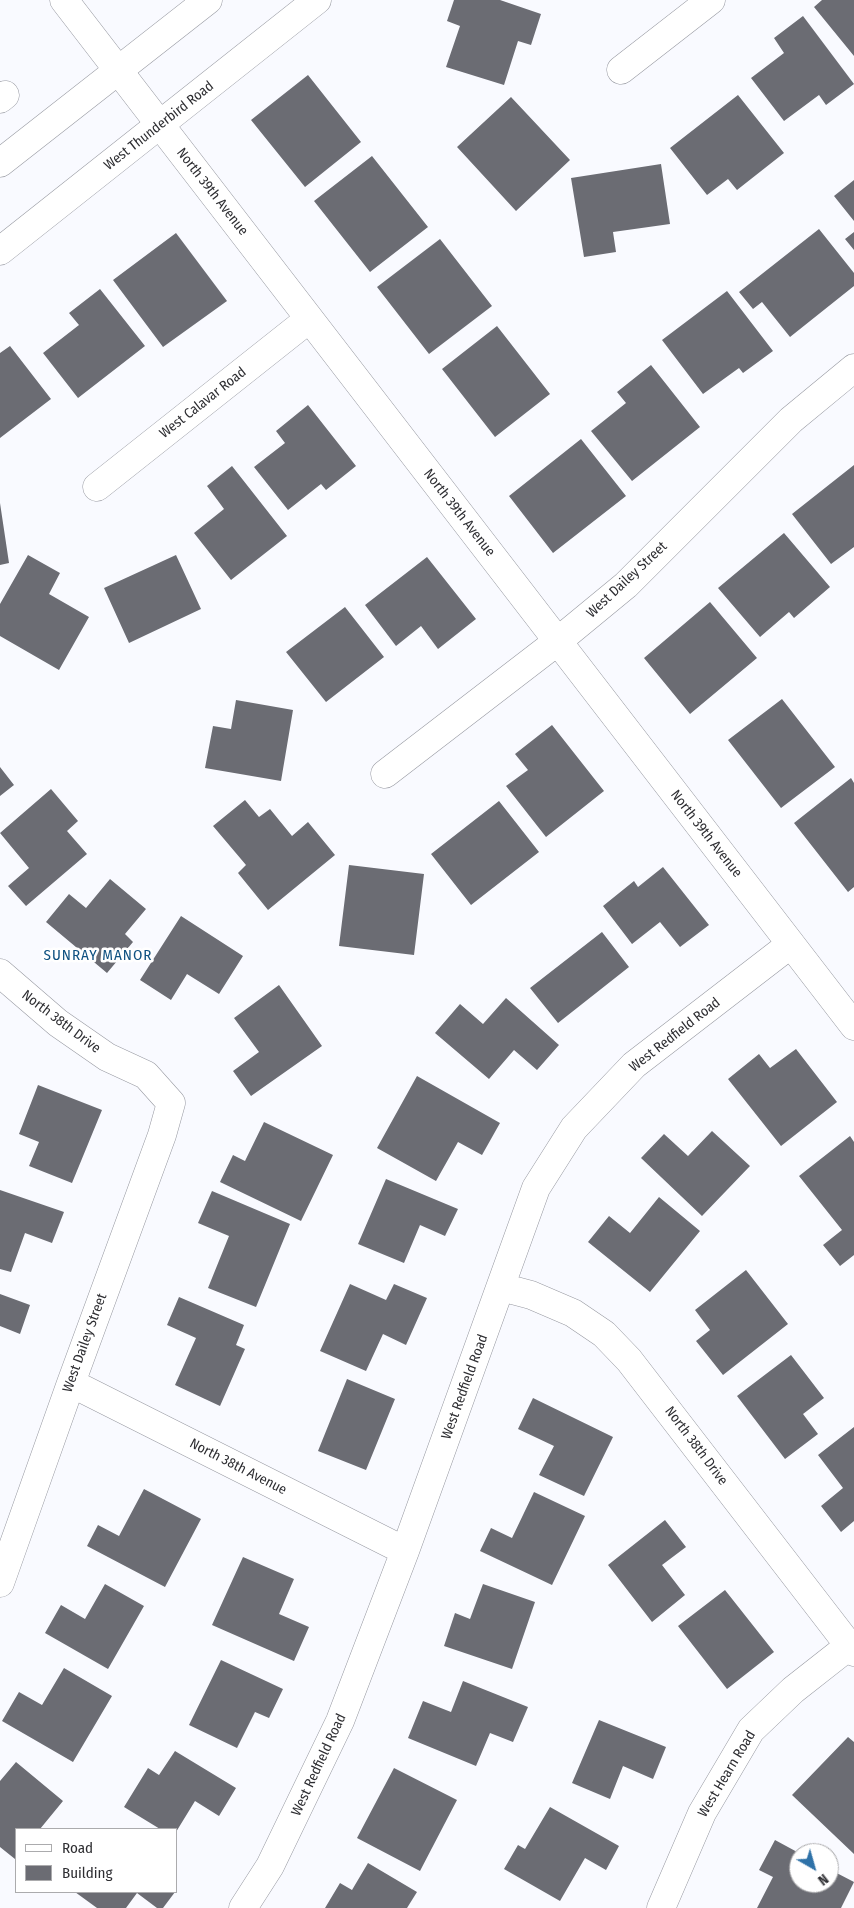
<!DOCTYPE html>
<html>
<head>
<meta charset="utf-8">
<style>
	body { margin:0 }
	#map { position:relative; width:854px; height:1908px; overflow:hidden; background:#f9faff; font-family:"Fira Sans Condensed",sans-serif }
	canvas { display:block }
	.legend { position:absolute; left:15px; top:1828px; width:162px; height:65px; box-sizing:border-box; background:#fff; border:1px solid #ababad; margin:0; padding:6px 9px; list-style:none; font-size:15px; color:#2e2e32 }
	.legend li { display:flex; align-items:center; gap:10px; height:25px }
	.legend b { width:25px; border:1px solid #ababad }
	.north { position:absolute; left:789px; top:1843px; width:50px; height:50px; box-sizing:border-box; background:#fff; border:1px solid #ababad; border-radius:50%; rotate:142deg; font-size:14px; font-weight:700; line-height:20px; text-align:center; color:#2e2e32 }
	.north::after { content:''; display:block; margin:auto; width:18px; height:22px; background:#2f72a8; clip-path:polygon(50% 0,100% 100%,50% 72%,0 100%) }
</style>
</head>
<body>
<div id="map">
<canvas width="854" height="1908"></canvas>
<ul class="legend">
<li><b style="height:6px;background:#fff"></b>Road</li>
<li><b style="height:14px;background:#6b6c73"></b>Building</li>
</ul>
<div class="north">N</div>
</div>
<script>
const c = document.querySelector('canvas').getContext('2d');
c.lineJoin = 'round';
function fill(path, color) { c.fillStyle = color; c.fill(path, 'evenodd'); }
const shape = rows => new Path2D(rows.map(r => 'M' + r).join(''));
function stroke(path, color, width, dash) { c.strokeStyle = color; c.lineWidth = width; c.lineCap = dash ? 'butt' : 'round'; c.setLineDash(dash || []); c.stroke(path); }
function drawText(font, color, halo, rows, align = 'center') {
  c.font = font + ' "Fira Sans Condensed",sans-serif'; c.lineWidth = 5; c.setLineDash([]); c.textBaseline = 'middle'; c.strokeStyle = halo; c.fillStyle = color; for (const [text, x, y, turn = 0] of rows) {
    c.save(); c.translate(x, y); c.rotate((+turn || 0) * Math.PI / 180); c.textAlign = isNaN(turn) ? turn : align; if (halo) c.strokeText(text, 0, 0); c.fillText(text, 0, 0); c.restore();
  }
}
fill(shape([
	[454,0,500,0,541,14,531,45,518,41,504,85,446,67,460,26,447,21],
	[822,0,854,0,854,56,814,7],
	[803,16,854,84,826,105,819,95,784,121,751,78,784,53,774,38],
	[308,75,361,142,305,187,251,120],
	[738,95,784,153,737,190,728,179,707,195,670,148],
	[511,97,570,160,516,211,457,147],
	[372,156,428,227,370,272,314,201],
	[661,164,670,224,613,232,616,252,584,257,571,178],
	[854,180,854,221,834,196],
	[819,229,854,273,854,286,790,337,762,302,753,309,739,292],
	[854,232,854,250,845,239],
	[176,233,227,301,163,347,113,280],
	[440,239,492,306,429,354,377,287],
	[100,289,145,346,78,398,43,353,79,325,69,313],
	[727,291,773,351,743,373,739,368,703,394,662,340],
	[497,326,550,394,495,437,442,369],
	[10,346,51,399,0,438,0,353],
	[651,365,700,427,632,481,591,431,626,403,617,392],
	[308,405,356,466,326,490,321,484,288,510,254,467,285,443,276,431],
	[581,439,626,496,553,553,509,496],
	[854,465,854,547,831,564,792,514],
	[232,466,287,536,231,580,194,533,224,509,207,486],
	[0,503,9,563,0,565],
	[784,533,830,587,794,618,789,612,760,637,718,588],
	[28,555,60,573,49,594,89,617,59,670,0,636,0,604],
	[176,555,201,609,129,643,104,588],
	[427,557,476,619,438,649,421,626,396,646,365,605],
	[710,602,757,658,690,714,644,658],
	[345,607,384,657,326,702,286,652],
	[782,699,835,767,781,808,728,740],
	[236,700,293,710,281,781,205,768,213,726,231,729],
	[552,725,604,791,546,837,506,786,528,770,515,754],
	[0,767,14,785,0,796],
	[851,778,854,783,854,887,848,892,794,823],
	[51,789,78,821,67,831,87,854,26,906,8,886,29,868,0,833],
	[245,800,259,817,270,809,292,836,308,822,335,855,268,910,238,873,246,865,213,826],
	[499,801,539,852,471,905,431,854],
	[349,865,424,874,414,955,339,946],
	[663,867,709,925,680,947,660,922,632,944,603,906,634,881,638,887],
	[110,879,146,909,125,934,133,942,107,973,46,922,69,894,86,908],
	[181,916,243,956,219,994,187,974,171,1000,140,980],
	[602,932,629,967,558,1023,530,988],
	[279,985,322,1046,251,1096,233,1071,259,1052,234,1018],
	[506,998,559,1045,537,1070,514,1050,489,1079,435,1033,460,1004,483,1024],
	[796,1049,837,1102,781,1146,728,1079,759,1054,770,1068],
	[417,1076,500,1123,482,1155,458,1142,436,1181,377,1148],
	[38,1085,102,1110,72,1183,29,1166,39,1142,19,1134],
	[264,1122,333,1155,301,1221,220,1182,233,1155,245,1161],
	[712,1131,750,1166,702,1216,641,1158,664,1134,688,1156],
	[850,1136,854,1142,854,1255,840,1266,823,1245,842,1230,799,1176],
	[386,1179,458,1209,445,1236,420,1225,404,1263,358,1244],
	[0,1190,64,1212,52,1243,25,1233,11,1272,0,1269],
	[212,1191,290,1224,256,1307,208,1288,229,1236,198,1223],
	[659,1197,700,1231,650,1292,588,1242,609,1216,630,1233],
	[746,1270,788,1324,723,1375,696,1341,710,1330,695,1310],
	[350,1284,386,1300,394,1284,427,1298,406,1345,383,1334,366,1371,320,1351],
	[0,1294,30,1305,20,1334,0,1326],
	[179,1297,244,1325,236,1345,245,1349,220,1406,175,1385,196,1338,167,1325],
	[791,1355,824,1398,803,1414,818,1434,785,1459,737,1396],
	[347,1379,395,1399,366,1470,318,1451],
	[533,1398,613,1437,584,1496,539,1475,554,1446,518,1429],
	[854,1427,854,1521,841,1532,821,1506,843,1488,818,1455],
	[144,1489,201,1519,165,1587,87,1546,98,1525,119,1536],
	[534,1492,585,1516,552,1585,480,1551,491,1528,512,1538],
	[665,1520,686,1547,662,1565,685,1595,652,1622,608,1565],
	[243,1557,294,1579,279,1614,309,1627,294,1661,212,1625],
	[105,1584,144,1606,108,1669,45,1633,61,1605,85,1619],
	[483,1584,535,1602,512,1669,444,1646,455,1613,470,1619],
	[725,1590,774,1652,727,1689,678,1626],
	[221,1660,283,1689,269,1718,255,1712,237,1748,189,1725],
	[64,1668,112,1696,73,1762,2,1721,19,1692,42,1705],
	[463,1681,528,1707,513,1742,490,1733,476,1766,408,1738,423,1701,451,1712],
	[599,1720,666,1747,653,1779,623,1766,610,1799,572,1783],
	[848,1737,854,1742,854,1854,792,1795],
	[175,1751,236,1788,219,1816,195,1801,176,1832,176,1829,160,1829,124,1807,148,1768,159,1775],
	[16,1762,63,1801,40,1829,16,1829,16,1857,15,1859,0,1847,0,1781],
	[394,1768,457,1800,420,1871,357,1838],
	[550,1807,619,1846,606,1870,585,1858,560,1901,504,1869,518,1845,525,1849],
	[775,1840,799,1853,799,1883,829,1883,829,1869,854,1882,841,1908,757,1908,773,1877,759,1870],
	[368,1863,417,1892,407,1908,325,1908,340,1883,352,1890],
	[75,1892,175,1892,163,1908,157,1908,137,1893,126,1908,97,1908]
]), '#6b6c73');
const minor = shape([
	[64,0,854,1026],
	[621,70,711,0],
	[0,99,5,95],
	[97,487,309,319],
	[385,774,558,641,626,585,791,420,854,368],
	[0,973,58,1023,107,1057,146,1075,171,1103,162,1135,71,1383,0,1583],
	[501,1287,531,1295,573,1313,604,1334,629,1360,854,1652],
	[71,1383,405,1551],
	[243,1908,270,1866,340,1721,405,1551,536,1188,574,1128,634,1065,791,944],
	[661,1908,702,1813,751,1730,793,1690,849,1646]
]);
const major = shape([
	[0,163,208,0],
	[0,251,317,0]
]);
stroke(minor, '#9799a1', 29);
stroke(major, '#9799a1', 29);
stroke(minor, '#fff', 28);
stroke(major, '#fff', 28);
drawText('14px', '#2e2e32', '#fff', [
	["West Thunderbird Road",159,126,-38],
	["North 39th Avenue",212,192,52],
	["West Calavar Road",203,403,-38],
	["North 39th Avenue",459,513,52],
	["West Dailey Street",627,580,-43],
	["North 39th Avenue",706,834,52],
	["North 38th Drive",61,1022,37],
	["West Redfield Road",675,1035,-38],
	["West Dailey Street",85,1343,-70],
	["West Redfield Road",465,1387,-70],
	["North 38th Drive",696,1446,53],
	["North 38th Avenue",238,1467,27],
	["West Redfield Road",319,1765,-65],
	["West Hearn Road",727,1774,-59]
]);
c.letterSpacing = '1px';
drawText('15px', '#0f5181', '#fff', [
	["SUNRAY MANOR",98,956]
]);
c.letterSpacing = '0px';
</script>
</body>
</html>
